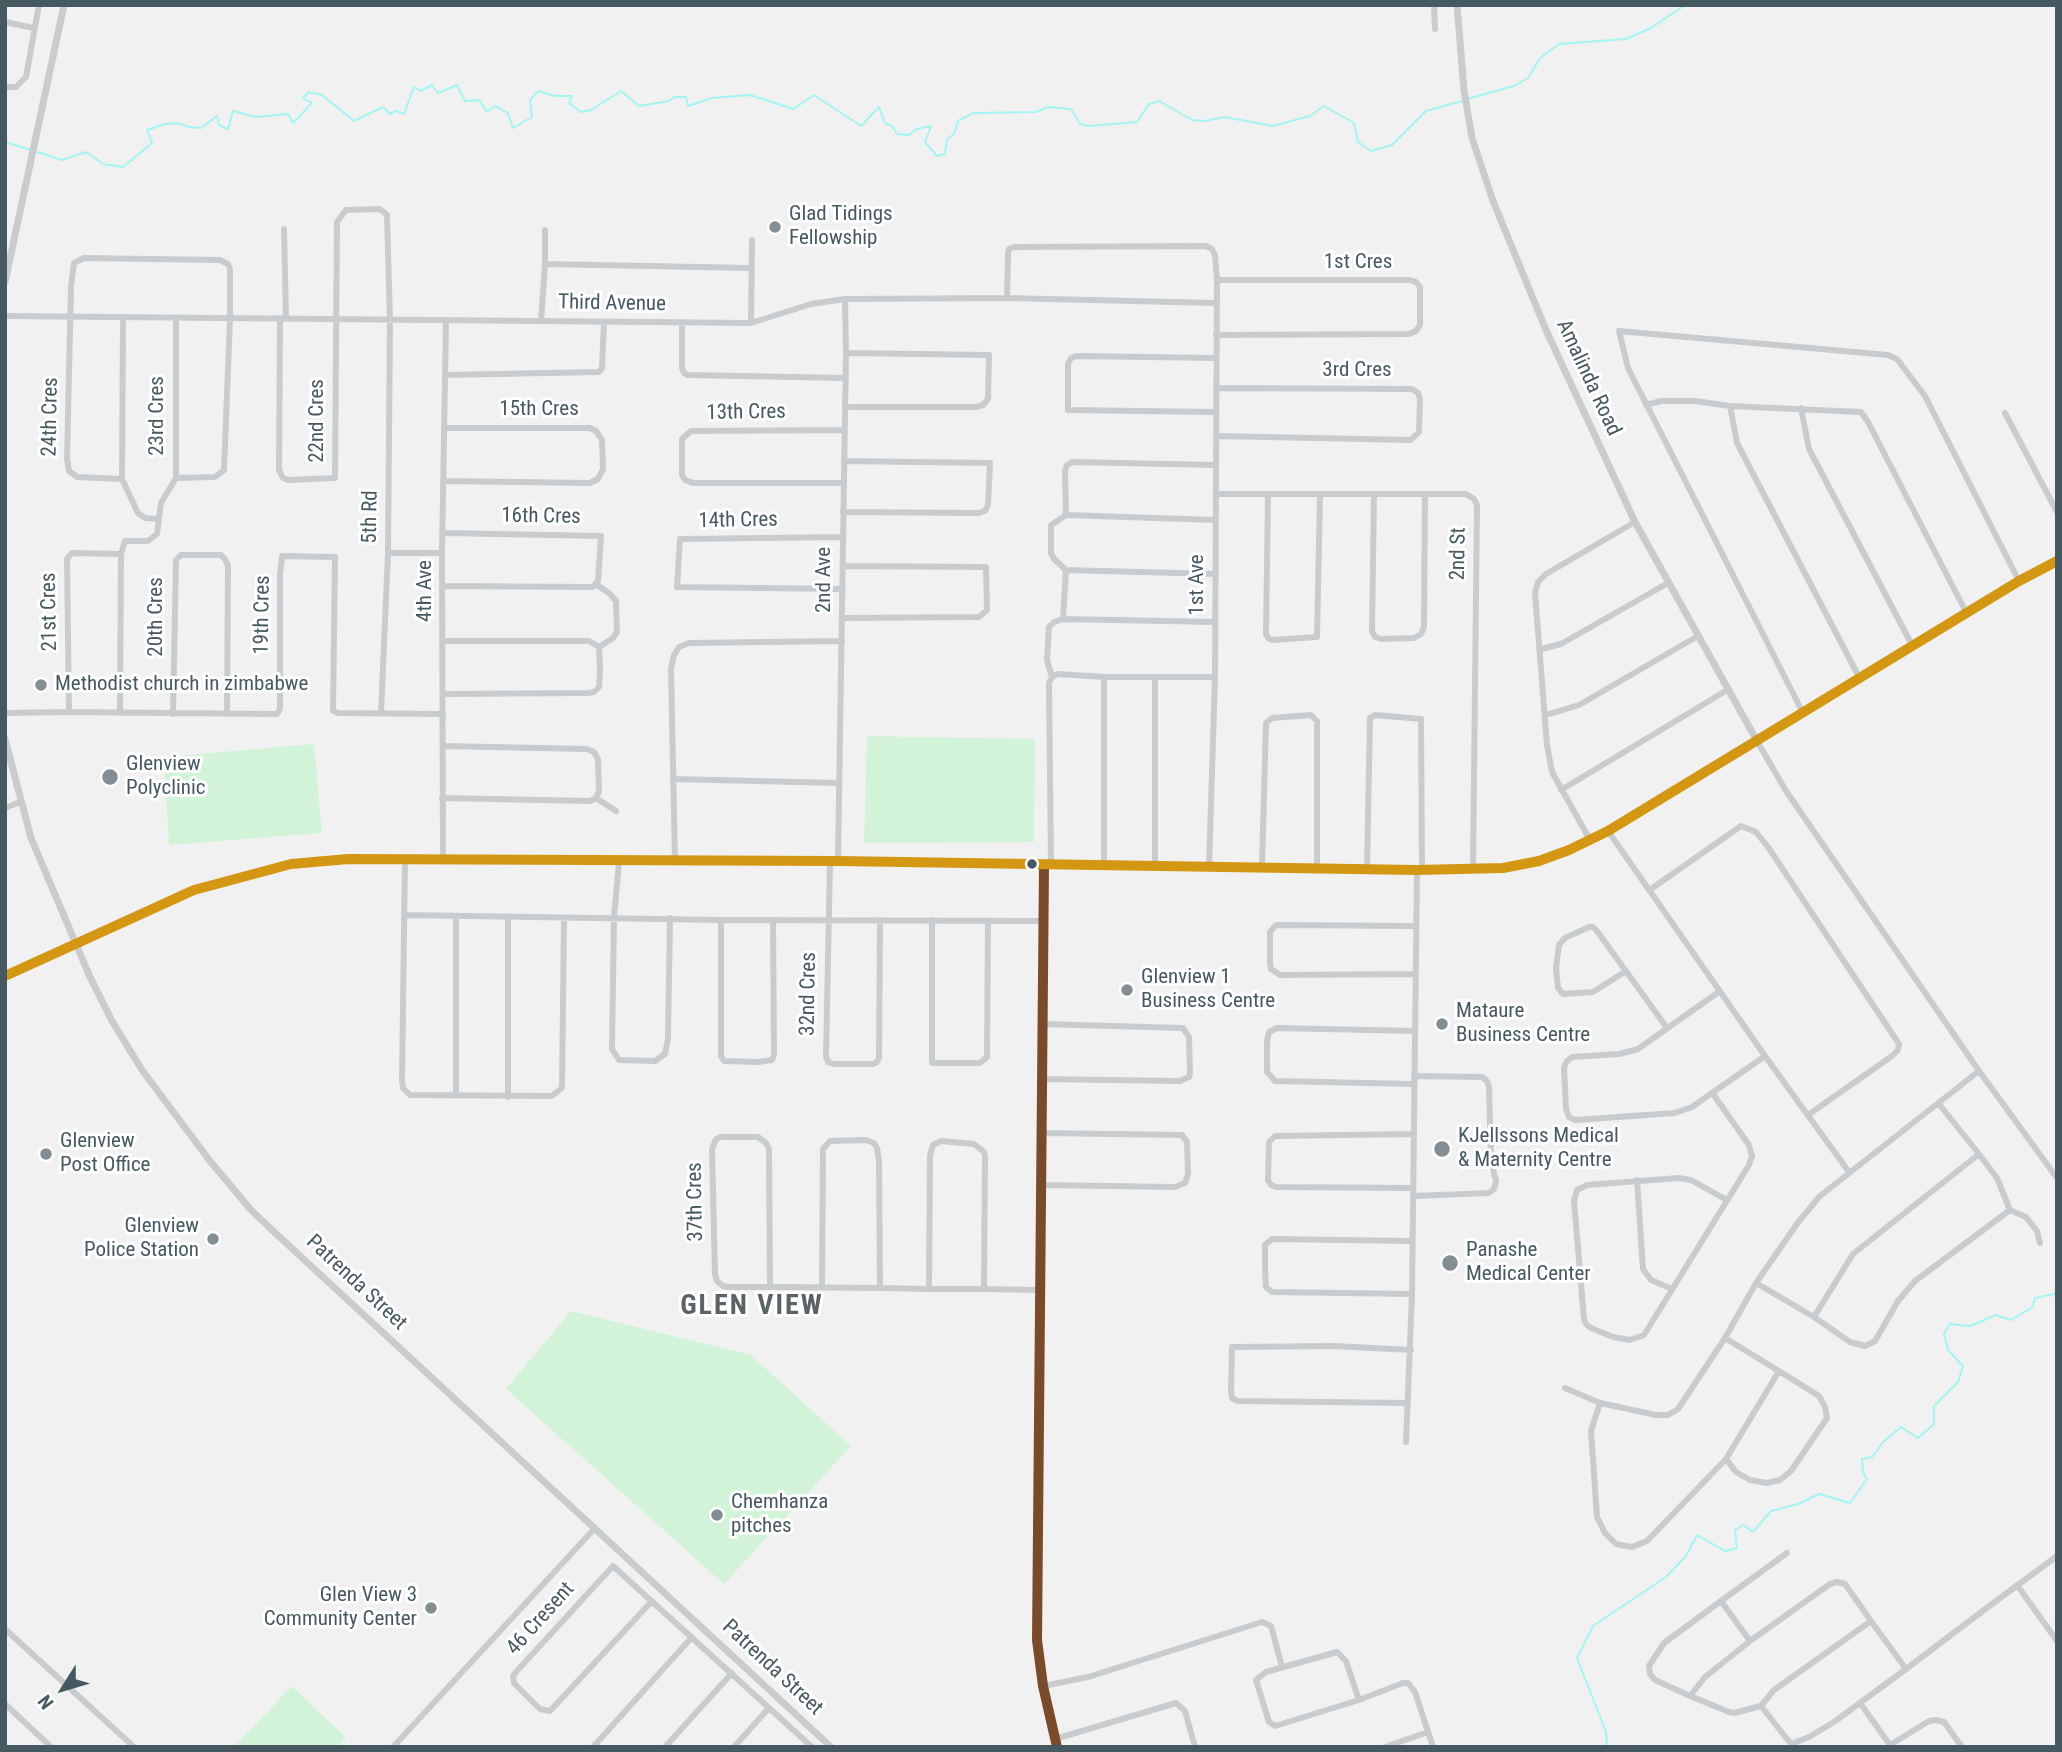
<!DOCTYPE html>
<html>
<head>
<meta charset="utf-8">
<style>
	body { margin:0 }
	#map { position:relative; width:2062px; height:1752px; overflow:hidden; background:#f2f1f1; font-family:"Roboto Condensed",sans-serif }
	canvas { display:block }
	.frame { position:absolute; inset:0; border:7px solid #465960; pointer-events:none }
	.north { position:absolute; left:28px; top:1654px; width:70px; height:70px; -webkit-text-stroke:5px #fff; paint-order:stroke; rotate:233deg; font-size:19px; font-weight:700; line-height:28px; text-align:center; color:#465960 }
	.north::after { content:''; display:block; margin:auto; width:24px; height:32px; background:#465960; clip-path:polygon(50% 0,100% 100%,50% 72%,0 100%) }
</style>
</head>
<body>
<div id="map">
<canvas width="2062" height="1752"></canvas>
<div class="frame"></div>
<div class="north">N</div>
</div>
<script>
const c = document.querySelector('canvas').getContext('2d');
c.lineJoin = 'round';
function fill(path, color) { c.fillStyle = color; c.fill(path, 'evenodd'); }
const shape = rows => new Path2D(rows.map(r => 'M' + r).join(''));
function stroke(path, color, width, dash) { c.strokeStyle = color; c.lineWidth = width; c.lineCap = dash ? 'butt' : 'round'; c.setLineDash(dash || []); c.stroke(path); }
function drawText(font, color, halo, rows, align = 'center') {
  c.font = font + ' "Roboto Condensed",sans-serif'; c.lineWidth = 6; c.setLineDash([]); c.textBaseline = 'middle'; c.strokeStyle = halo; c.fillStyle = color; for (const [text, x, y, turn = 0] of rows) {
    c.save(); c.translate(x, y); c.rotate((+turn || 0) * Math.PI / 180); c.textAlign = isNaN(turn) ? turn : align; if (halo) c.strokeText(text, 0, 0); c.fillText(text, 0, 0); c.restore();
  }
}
fill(shape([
	[867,736,1035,739,1034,842,864,843],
	[314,744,322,833,169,845,164,757],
	[571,1311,751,1355,851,1446,724,1584,506,1389],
	[292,1686,346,1738,338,1747,234,1747]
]), '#d3f3d8');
stroke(shape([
	[1998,5,1999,5],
	[1467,99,1514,86,1528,78,1540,58,1559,44,1626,39,1651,28,1685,5],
	[5,142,31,150],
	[37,152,62,160,86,152,103,164,123,167,152,143,147,130,165,124,178,123,189,127,201,128,217,116,219,125,228,129,233,111,256,117,288,114,293,123,312,103,303,98,309,92,322,95,354,121,383,107,390,114,396,111,404,114,414,87,421,91,432,85,438,93,457,85,465,101,479,100,487,112,495,106,508,113,513,128,532,117,530,100,538,91,555,96,572,96,569,103,581,112,591,110,621,91,639,106,669,101,674,97,686,97,688,106,712,98,750,95,793,109,814,95,861,126,879,107,885,123,892,126,897,134,909,135,917,129,931,126,925,142,937,156,945,154,947,139,954,134,958,121,973,113,1036,112,1048,107,1071,109,1080,124,1089,126,1137,122,1149,104,1159,101,1192,120,1206,121,1224,117,1273,126,1310,116,1324,106,1354,123,1358,142,1371,151,1392,145,1426,111,1462,101],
	[1607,1747,1606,1732,1577,1658,1593,1626,1666,1577,1686,1556,1697,1535,1725,1551,1737,1548,1735,1530,1743,1525,1753,1532,1771,1511,1798,1504,1819,1494,1850,1503,1867,1479,1863,1472,1862,1459,1872,1457,1884,1441,1901,1427,1918,1438,1934,1424,1934,1406,1958,1382,1963,1366,1948,1350,1944,1334,1950,1324,1970,1326,1996,1315,2011,1320,2033,1307,2035,1298,2054,1294,2057,1290]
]), '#a4f4f4', 2);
stroke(shape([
	[1434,5,1435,29],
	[5,22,34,28],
	[5,87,16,87,26,77,39,5],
	[284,229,286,318],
	[545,264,751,268],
	[1007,298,1008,254,1009,249,1014,247,1206,246,1212,249,1215,255,1217,280,1215,677,1209,867],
	[5,316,751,323,811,304,845,299,1007,298,1215,303],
	[123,318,122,479,77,477,69,471,67,459,71,287,74,263,84,258,220,260,228,264,230,269,230,318,224,470,215,477,176,478,176,319],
	[280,318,279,470,283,478,288,480,335,478,337,222,346,210,380,209,387,215,390,321,388,553,381,713],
	[541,321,545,264,545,230],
	[682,323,682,368,684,373,688,375,846,378],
	[751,323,752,240],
	[1216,335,1409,334,1416,331,1420,325,1420,287,1416,282,1410,280,1217,280],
	[445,375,599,372,602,368,604,322],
	[1646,405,1661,401,1695,401,1730,406,1861,412,1868,422,1967,614],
	[1730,406,1737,443,1860,679],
	[845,407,976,407,983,405,988,399,989,355,846,353],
	[1801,408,1809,449,1913,647],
	[1215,412,1068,410,1068,364,1071,358,1077,356,1216,358],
	[2005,413,2057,512],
	[1216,436,1411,440,1419,432,1420,399,1418,393,1412,389,1216,388],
	[122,479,138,513,145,518,158,519],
	[444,481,590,483,598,479,603,469,602,440,596,431,590,428,444,428],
	[843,483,693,483,685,480,682,475,682,439,691,431,845,430],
	[1216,494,1466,494,1474,499,1477,505,1473,870],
	[1268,494,1266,634,1269,639,1272,640,1317,637,1320,495],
	[1374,494,1372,631,1375,637,1381,639,1414,638,1421,634,1424,627,1425,494],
	[843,512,979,513,985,511,988,505,990,463,844,461],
	[1215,520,1066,515,1065,471,1067,465,1072,462,1216,465],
	[843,537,680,539,677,587,843,589],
	[388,553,442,553],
	[121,554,125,541,148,541,157,534,161,503,176,478],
	[2057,561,2019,581,1757,741,1786,791,1979,1071,2057,1178],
	[1066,570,1054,559,1051,553,1051,525,1066,515],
	[597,585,609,593,616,601,617,632,613,638,599,647],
	[442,586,593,587,598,581,601,536,444,533],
	[843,618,979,617,987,610,986,567,843,566],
	[1215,622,1063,619,1066,570,1215,574],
	[1541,649,1561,644,1668,583],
	[1052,677,1047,660,1049,627,1054,622,1063,619],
	[1104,677,1104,865],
	[1155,677,1155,867],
	[443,694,588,693,594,692,599,687,600,670,599,647,589,641,444,641],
	[69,712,67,559,72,553,121,554,120,713],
	[5,713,69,712,277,714,280,709,280,575,282,556,335,557,333,711,338,713,443,714],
	[1803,713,1628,368,1619,331,1888,355,1897,359,1925,396,2019,581],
	[173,714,176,560,181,555,221,555,225,559,228,566,227,714],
	[1546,715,1579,705,1698,636],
	[443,746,587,749,594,752,598,759,599,791,596,798],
	[673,779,838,783],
	[1561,790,1729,689],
	[442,798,590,801,596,798],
	[596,798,616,811],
	[5,808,20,802],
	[1608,831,1765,1056,1849,1172],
	[1590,840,1552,772,1547,745,1535,593,1538,582,1546,574,1635,522],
	[405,859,402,1080,403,1088,410,1095,552,1096,562,1088,564,918],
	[443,860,442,553,446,322],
	[675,861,671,669,674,655,679,647,689,643,842,641],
	[830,861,826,1056,828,1062,834,1064,873,1064,877,1062,879,1058,880,920],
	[838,861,846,353,845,299],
	[619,862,614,917,612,1049,619,1060,655,1061,665,1054,668,1039,670,918],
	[1051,865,1049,683,1052,677,1058,674,1104,677,1215,677],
	[1044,866,1037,1640,1043,1686,1057,1747],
	[1262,867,1266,723,1272,718,1311,715,1317,721,1317,867],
	[1367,868,1370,718,1375,715,1421,719,1422,870],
	[1651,889,1741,826,1756,832,1768,847,1899,1044,1898,1050,1892,1056,1808,1115],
	[405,915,721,920,1043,921],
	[456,916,456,1096],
	[721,920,721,1056,724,1061,758,1062,772,1060,774,1055,773,920],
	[932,920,932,1063,980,1063,987,1057,988,921],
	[1626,971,1593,992,1563,994,1558,988,1556,968,1559,945,1565,938,1589,927,1593,927,1597,931,1667,1028],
	[1415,974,1280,975,1271,969,1270,963,1270,932,1276,925,1415,926],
	[1720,991,1638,1049,1619,1054,1572,1057,1567,1061,1564,1067,1566,1109,1569,1117,1575,1120,1675,1113,1692,1107,1765,1056],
	[1040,1079,1180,1081,1189,1077,1190,1073,1189,1037,1183,1028,1042,1024],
	[1414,1084,1275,1081,1267,1072,1267,1041,1269,1032,1277,1028,1415,1031],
	[1713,1094,1749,1145,1752,1156,1749,1165,1644,1335,1630,1340,1613,1337,1591,1328,1586,1324,1584,1319,1574,1201,1577,1190,1587,1185,1679,1178,1691,1180,1727,1200],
	[508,1097,508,917],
	[1939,1104,1979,1154],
	[1637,1180,1643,1269,1651,1280,1672,1289],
	[1040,1185,1175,1187,1185,1183,1188,1174,1187,1142,1182,1135,1041,1133],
	[1412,1188,1276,1187,1271,1185,1268,1180,1269,1142,1275,1136,1413,1134],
	[1413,1196,1489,1193,1494,1189,1496,1181,1491,1161,1489,1086,1486,1080,1482,1077,1414,1076],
	[1412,1241,1272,1239,1265,1245,1265,1269,1266,1287,1272,1292,1412,1294],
	[1756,1283,1814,1317,1850,1342,1865,1346,1875,1341,1898,1301,1915,1281,2010,1210,2026,1217,2037,1231,2040,1243],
	[770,1287,769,1149,766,1143,758,1137,721,1137,716,1139,712,1149,715,1274,717,1281,723,1286,728,1287,777,1287,880,1288,929,1289,984,1289,1040,1290],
	[822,1288,823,1149,830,1141,866,1140,874,1143,877,1148,879,1161,880,1288],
	[929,1289,930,1155,933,1145,941,1141,974,1144,984,1152,985,1157,984,1289],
	[1814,1317,1853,1254,1979,1154,1997,1178,2010,1210],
	[1565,1388,1600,1403,1656,1415,1668,1415,1678,1409,1725,1338,1756,1283,1799,1221,1820,1196,1979,1071],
	[1408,1403,1238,1401,1232,1398,1231,1392,1232,1347,1334,1346,1411,1350],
	[1600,1403,1591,1431,1597,1517,1605,1533,1616,1544,1632,1547,1647,1541,1726,1459,1779,1371,1725,1338],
	[1406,1442,1412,1294,1417,870],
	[1726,1459,1736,1472,1750,1480,1767,1483,1780,1480,1791,1471,1827,1418,1825,1407,1819,1396,1779,1371],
	[2017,1585,2057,1641],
	[652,1601,550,1711,540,1709,514,1683,513,1676,516,1672,613,1566,812,1747],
	[1721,1601,1787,1553],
	[5,1629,134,1747],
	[1906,1669,1871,1621,1774,1690,1761,1706,1791,1744,1809,1737,1834,1722,1906,1669,1984,1610,2057,1556],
	[1043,1686,1088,1677,1262,1622,1271,1626,1282,1667],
	[1690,1696,1655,1680,1650,1674,1649,1666,1664,1643,1721,1601,1750,1641],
	[1359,1700,1346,1661,1337,1652,1266,1672,1256,1680,1269,1722,1275,1726,1359,1700,1403,1683,1408,1683,1415,1692,1433,1747],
	[1860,1703,1890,1745,1929,1721,1936,1720,1944,1722,1962,1747],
	[5,1704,51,1747],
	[1761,1706,1734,1713,1729,1712,1690,1696,1705,1677,1750,1641,1830,1584,1837,1582,1845,1584,1871,1621],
	[1055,1739,1176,1703,1185,1711,1195,1747],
	[393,1747,595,1528],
	[593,1747,692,1637],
	[665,1747,732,1673],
	[734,1747,769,1708],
	[1385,1747,1428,1732]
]), '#c8ccce', 6);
stroke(shape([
	[5,282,64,5],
	[5,739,31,838,90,977,112,1021,142,1070,210,1161,251,1210,271,1229,831,1747],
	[5,976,194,890,291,864,348,859,838,861,1417,870,1503,868,1539,861,1569,850,1608,831,1757,741,1635,522,1546,330,1493,201,1472,138,1464,90,1457,5]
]), '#c8ccce', 7);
stroke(shape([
	[1044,866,1037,1640,1043,1686,1057,1747]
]), '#7a4b2a', 10);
stroke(shape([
	[5,976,194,890,291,864,348,859,838,861,1417,870,1503,868,1539,861,1569,850,1608,831,2019,581,2057,561]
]), '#d49713', 10);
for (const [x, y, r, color] of [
	[775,227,7,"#828e93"],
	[41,685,7,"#828e93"],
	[110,777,9,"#828e93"],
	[1032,864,6,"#465960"],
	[1127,990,7,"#828e93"],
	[1442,1024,7,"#828e93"],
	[1442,1149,9,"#828e93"],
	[46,1154,7,"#828e93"],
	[213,1239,7,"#828e93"],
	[1450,1263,9,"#828e93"],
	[717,1515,7,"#828e93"],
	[431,1608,7,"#828e93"]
]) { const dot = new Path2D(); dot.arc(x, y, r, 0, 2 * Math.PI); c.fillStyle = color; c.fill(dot); stroke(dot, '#fff', 2.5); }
drawText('21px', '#465960', '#fff', [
	["Glad Tidings",789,215],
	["Fellowship",789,239],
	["Methodist church in zimbabwe",55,685],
	["Glenview",126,765],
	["Polyclinic",126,789],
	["Glenview 1",1141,978],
	["Business Centre",1141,1002],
	["Mataure",1456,1012],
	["Business Centre",1456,1036],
	["KJellssons Medical",1458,1137],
	["& Maternity Centre",1458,1161],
	["Glenview",60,1142],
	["Post Office",60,1166],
	["Glenview",199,1227,"right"],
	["Police Station",199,1251,"right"],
	["Panashe",1466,1251],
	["Medical Center",1466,1275],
	["Chemhanza",731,1503],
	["pitches",731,1527],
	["Glen View 3",417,1596,"right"],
	["Community Center",417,1620,"right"]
], 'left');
drawText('21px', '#465960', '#fff', [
	["1st Cres",1358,263],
	["Third Avenue",612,304,1],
	["3rd Cres",1357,371],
	["Amalinda Road",1588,378,65],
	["15th Cres",539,410],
	["13th Cres",746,413,-1],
	["23rd Cres",158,416,-90],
	["24th Cres",51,417,-89],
	["22nd Cres",318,421,-90],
	["5th Rd",371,517,-89],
	["16th Cres",541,517,1],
	["14th Cres",738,521,-1],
	["2nd St",1459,554,-89],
	["2nd Ave",825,580,-90],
	["1st Ave",1198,585,-90],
	["4th Ave",426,591,-90],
	["21st Cres",50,612,-91],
	["19th Cres",263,615,-89],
	["20th Cres",157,617,-90],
	["32nd Cres",809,994,-89],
	["37th Cres",696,1202,-91],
	["Patrenda Street",356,1283,43],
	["46 Cresent",541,1619,-48],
	["Patrenda Street",772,1668,43]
]);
c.letterSpacing = '2px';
drawText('bold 28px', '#5c6366', '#fff', [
	["GLEN VIEW",752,1307]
]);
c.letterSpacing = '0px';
</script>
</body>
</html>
